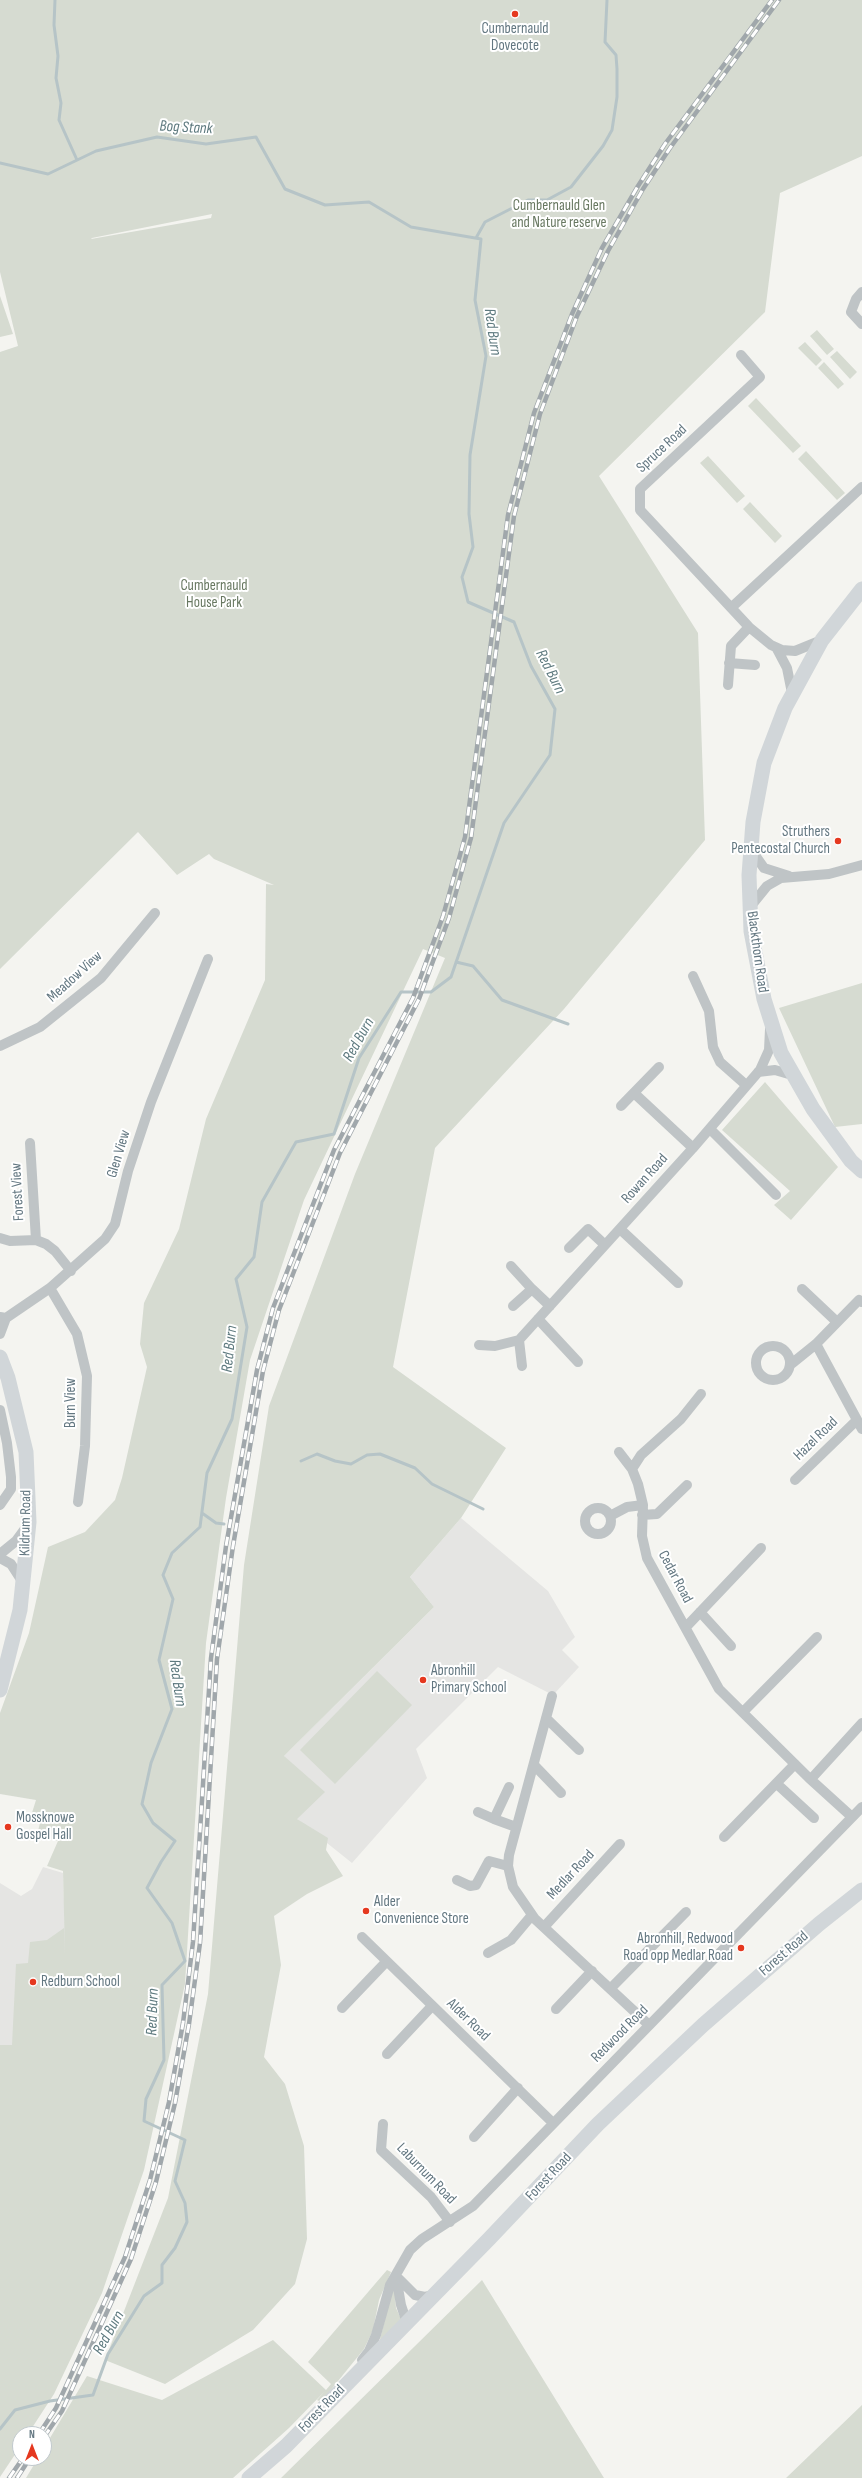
<!DOCTYPE html>
<html>
<head>
<meta charset="utf-8">
<style>
	body { margin:0 }
	#map { position:relative; width:862px; height:2478px; overflow:hidden; background:#f4f4f0; font-family:"Sofia Sans Condensed",sans-serif }
	canvas { display:block }
	.north { position:absolute; left:12px; top:2426px; width:40px; height:40px; box-sizing:border-box; background:#fff; border:1px solid #c1c9cd; border-radius:50%; rotate:0deg; font-size:11px; font-weight:700; line-height:16px; text-align:center; color:#637781 }
	.north::after { content:''; display:block; margin:auto; width:14px; height:18px; background:#e5381f; clip-path:polygon(50% 0,100% 100%,50% 72%,0 100%) }
</style>
</head>
<body>
<div id="map">
<canvas width="862" height="2478"></canvas>
<div class="north">N</div>
</div>
<script>
const c = document.querySelector('canvas').getContext('2d');
c.lineJoin = 'round';
function fill(path, color) { c.fillStyle = color; c.fill(path, 'evenodd'); }
const shape = rows => new Path2D(rows.map(r => 'M' + r).join(''));
function stroke(path, color, width, dash) { c.strokeStyle = color; c.lineWidth = width; c.lineCap = dash ? 'butt' : 'round'; c.setLineDash(dash || []); c.stroke(path); }
function drawText(font, color, halo, rows, align = 'center') {
  c.font = font + ' "Sofia Sans Condensed",sans-serif'; c.lineWidth = 4; c.setLineDash([]); c.textBaseline = 'middle'; c.strokeStyle = halo; c.fillStyle = color; for (const [text, x, y, turn = 0] of rows) {
    c.save(); c.translate(x, y); c.rotate((+turn || 0) * Math.PI / 180); c.textAlign = isNaN(turn) ? turn : align; if (halo) c.strokeText(text, 0, 0); c.fillText(text, 0, 0); c.restore();
  }
}
fill(shape([
	[461,1518,548,1591,575,1637,562,1650,579,1667,555,1693,549,1693,498,1667,416,1749,427,1778,352,1863,297,1819,284,1756,434,1607,410,1577],
	[43,1867,63,1873,70,2069,0,2072,0,1883,21,1896,32,1889]
]), '#e5e5e3');
fill(shape([
	[0,0,862,0,862,156,780,193,765,312,599,476,698,633,705,840,564,1009,435,1148,393,1367,506,1448,461,1518,410,1577,434,1607,284,1756,325,1792,297,1819,328,1838,326,1850,343,1876,307,1894,274,1916,281,1965,264,2057,285,2084,304,2146,307,2239,295,2284,253,2330,165,2384,105,2360,168,2198,208,1994,244,1565,269,1406,355,1174,445,958,423,949,304,1200,250,1360,226,1498,206,1643,185,1984,144,2170,102,2293,54,2394,28,2434,20,2434,20,2447,0,2477,0,2045,12,2045,16,1964,28,1963,30,1942,47,1940,64,1928,65,1956,63,1871,47,1866,58,1841,37,1835,41,1819,31,1816,36,1800,0,1794,0,1713,29,1633,48,1547,85,1532,115,1500,122,1478,147,1367,140,1344,144,1303,179,1229,206,1119,265,980,266,884,274,885,214,859,209,854,177,875,138,832,0,969,0,352,18,346,0,272],
	[212,214,211,218,91,239,92,238],
	[0,296,13,334,0,337],
	[817,330,834,349,827,355,810,336],
	[805,342,822,360,816,366,798,348],
	[837,351,857,372,850,379,830,357],
	[824,362,844,384,838,389,818,368],
	[756,398,801,446,793,453,748,406],
	[806,451,845,493,837,500,798,459],
	[708,456,745,496,737,503,700,463],
	[750,502,782,536,775,543,743,509],
	[862,983,862,1124,835,1127,779,1008],
	[765,1082,838,1167,791,1220,774,1205,790,1191,722,1130],
	[377,1671,412,1705,335,1784,300,1750],
	[387,2270,391,2272,379,2300,373,2330,364,2349,321,2402,317,2400,324,2392,289,2428,233,2478,26,2478,38,2458,44,2458,44,2448,87,2376,162,2400,273,2340,326,2390,331,2384,308,2362],
	[482,2280,604,2478,281,2478],
	[394,2284,396,2308,402,2321,379,2343],
	[862,2405,862,2478,786,2478]
]), '#d6dbd1');
stroke(shape([
	[55,0,54,25,58,56,56,78,61,103,59,120,77,160],
	[0,163,48,174,96,151,157,137,206,144,256,137,285,189,325,205,369,202,411,227,481,239,475,300,486,356,470,455,469,514,473,547,462,577,468,602,514,622,531,666,555,709,550,755,504,823,451,977,431,992,401,992,359,1058,334,1134,296,1142,262,1202,254,1257,236,1279,247,1327,232,1419,207,1473,200,1527,172,1553,163,1575,173,1599,159,1660,172,1709,151,1763,142,1804,153,1823,175,1841,161,1862,147,1888,172,1923,185,1961,162,1985,164,2060,146,2099,144,2121,185,2140,175,2181,185,2203,187,2222,175,2248,162,2265,162,2283,144,2296,108,2354,93,2395,50,2401,15,2410,0,2429],
	[476,238,485,222,528,200,547,200,571,187,603,146,612,130,617,97,617,69,616,55,605,42,607,0],
	[456,962,473,966,502,1000,568,1024],
	[301,1461,317,1454,335,1461,351,1464,367,1455,380,1454,415,1468,432,1484,483,1509],
	[202,1513,216,1523,224,1524]
]), '#b6c4c7', 3);
stroke(shape([
	[862,292,856,299,851,312,862,324],
	[741,355,760,377,640,489,640,510,749,627,771,645,782,650,795,651,822,640],
	[732,607,862,487],
	[777,649,787,668,792,693],
	[729,663,755,665],
	[728,685,731,646,749,627],
	[752,851,764,868,789,876],
	[750,907,767,886,781,878,829,874,862,865],
	[693,976,709,1011,713,1047,720,1062,746,1085],
	[0,1046,40,1027,101,978,155,913],
	[758,1072,775,1070,792,1075],
	[634,1093,693,1148],
	[621,1106,659,1067],
	[710,1129,776,1195],
	[30,1143,36,1240],
	[620,1229,678,1283],
	[0,1238,10,1241,36,1240,46,1244,55,1251,71,1271],
	[569,1248,588,1229,605,1245],
	[511,1266,532,1289],
	[50,1288,77,1334,87,1376,85,1446,78,1502],
	[802,1289,837,1322],
	[513,1306,532,1289,550,1306],
	[0,1317,6,1318,50,1288,105,1239,115,1224,128,1171,151,1102,208,959],
	[538,1319,578,1362],
	[0,1334,6,1318],
	[519,1340,522,1366],
	[816,1344,862,1429],
	[479,1345,495,1346,519,1340,693,1148,760,1070,769,1050,770,1029],
	'756 1363a17 17 0 1 1 34 0a17 17 0 1 1-34 0Z',
	[790,1365,816,1344,859,1300,862,1302],
	[0,1410,7,1443,11,1477,11,1489,0,1505],
	[619,1452,632,1469,638,1484,643,1505,642,1536,647,1558,719,1689,809,1778,852,1817],
	[632,1469,641,1455,681,1419,701,1394],
	[795,1480,857,1420],
	'585 1521a13 13 0 1 1 26 0a13 13 0 1 1-26 0Z',
	[642,1515,657,1514,687,1485],
	[610,1516,627,1507,643,1505],
	[0,1554,16,1541,27,1526],
	[0,1558,11,1564,22,1581],
	[700,1612,731,1646],
	[686,1627,761,1548],
	[552,1696,509,1855,508,1866,513,1887,535,1919,649,2025],
	[743,1712,817,1637],
	[546,1718,579,1750],
	[534,1765,561,1793],
	[811,1779,862,1723],
	[777,1784,814,1818],
	[509,1787,494,1819,516,1827],
	[478,1812,494,1819],
	[724,1837,795,1764],
	[457,1880,470,1886,476,1885,489,1861,508,1866],
	[544,1927,620,1844],
	[362,1937,553,2123],
	[488,1953,511,1940,532,1915],
	[611,1988,686,1912],
	[342,2008,386,1962],
	[556,2009,592,1971],
	[387,2054,432,2006],
	[383,2124,381,2150,431,2197,450,2222],
	[474,2137,518,2088],
	[396,2276,401,2305,407,2323],
	[399,2279,415,2295,425,2297,435,2294],
	[362,2360,369,2351,376,2335,390,2285,410,2250,422,2239,473,2206,862,1807]
]), '#bfc4c6', 10);
stroke(shape([
	[862,589,822,640,785,708,764,763,753,822,749,875,751,931,764,999,781,1053,813,1109,851,1161,862,1171],
	[0,1357,8,1378,26,1452,29,1522,20,1610,0,1690],
	[249,2478,286,2446,489,2239,598,2124,703,2025,819,1924,862,1890]
]), '#d1d6d9', 15);
const rail = shape([
	[39,2434,56,2408,125,2257,150,2180,169,2102,183,2023,193,1942,211,1658,226,1546,257,1370,273,1308,334,1150,413,998,443,916,465,837,508,515,534,413,572,314,602,248,638,186,665,144,772,0],
	[44,2437,62,2411,131,2259,156,2182,175,2103,189,2024,200,1943,217,1659,233,1546,263,1371,279,1310,340,1153,419,999,449,918,471,838,514,516,540,414,577,316,608,251,643,189,670,148,779,0],
	[9,2478,23,2458],
	[17,2478,30,2458]
]);
stroke(rail, '#a0a7ab', 4.5);
stroke(rail, '#fff', 3, [9]);
for (const [x, y, r, color] of [
	[515,14,4,"#e5381f"],
	[838,841,4,"#e5381f"],
	[423,1680,4,"#e5381f"],
	[8,1827,4,"#e5381f"],
	[366,1911,4,"#e5381f"],
	[741,1948,4,"#e5381f"],
	[33,1982,4,"#e5381f"]
]) { const dot = new Path2D(); dot.arc(x, y, r, 0, 2 * Math.PI); c.fillStyle = color; c.fill(dot); stroke(dot, '#fff', 1.5); }
drawText('15px', '#637781', '#fff', [
	["Cumbernauld",515,29,"center"],
	["Dovecote",515,46,"center"],
	["Struthers",830,832,"right"],
	["Pentecostal Church",830,849,"right"],
	["Abronhill",431,1671],
	["Primary School",431,1688],
	["Mossknowe",16,1818],
	["Gospel Hall",16,1835],
	["Alder",374,1902],
	["Convenience Store",374,1919],
	["Abronhill, Redwood",733,1939,"right"],
	["Road opp Medlar Road",733,1956,"right"],
	["Redburn School",41,1982]
], 'left');
drawText('15px', '#687861', '#fff', [
	["Cumbernauld Glen",559,206],
	["and Nature reserve",559,223],
	["Cumbernauld",214,586],
	["House Park",214,603]
]);
drawText('15px', '#637781', '#fff', [
	["Spruce Road",662,449,-43],
	["Blackthorn Road",757,952,82],
	["Meadow View",75,977,-42],
	["Glen View",119,1154,-73],
	["Rowan Road",645,1179,-48],
	["Forest View",18,1192,-93],
	["Burn View",71,1403,-90],
	["Hazel Road",816,1439,-44],
	["Kildrum Road",26,1523,-89],
	["Cedar Road",675,1577,62],
	["Medlar Road",571,1875,-47],
	["Forest Road",784,1954,-41],
	["Alder Road",468,2020,44],
	["Redwood Road",620,2034,-45],
	["Laburnum Road",426,2174,46],
	["Forest Road",549,2177,-47],
	["Forest Road",322,2409,-46]
]);
drawText('italic 16px', '#5e7a7f', '#fff', [
	["Bog Stank",186,128,3],
	["Red Burn",492,332,82],
	["Red Burn",550,672,63],
	["Red Burn",359,1040,-61],
	["Red Burn",230,1349,-84],
	["Red Burn",177,1683,82],
	["Red Burn",153,2012,-88],
	["Red Burn",109,2333,-61]
]);
</script>
</body>
</html>
